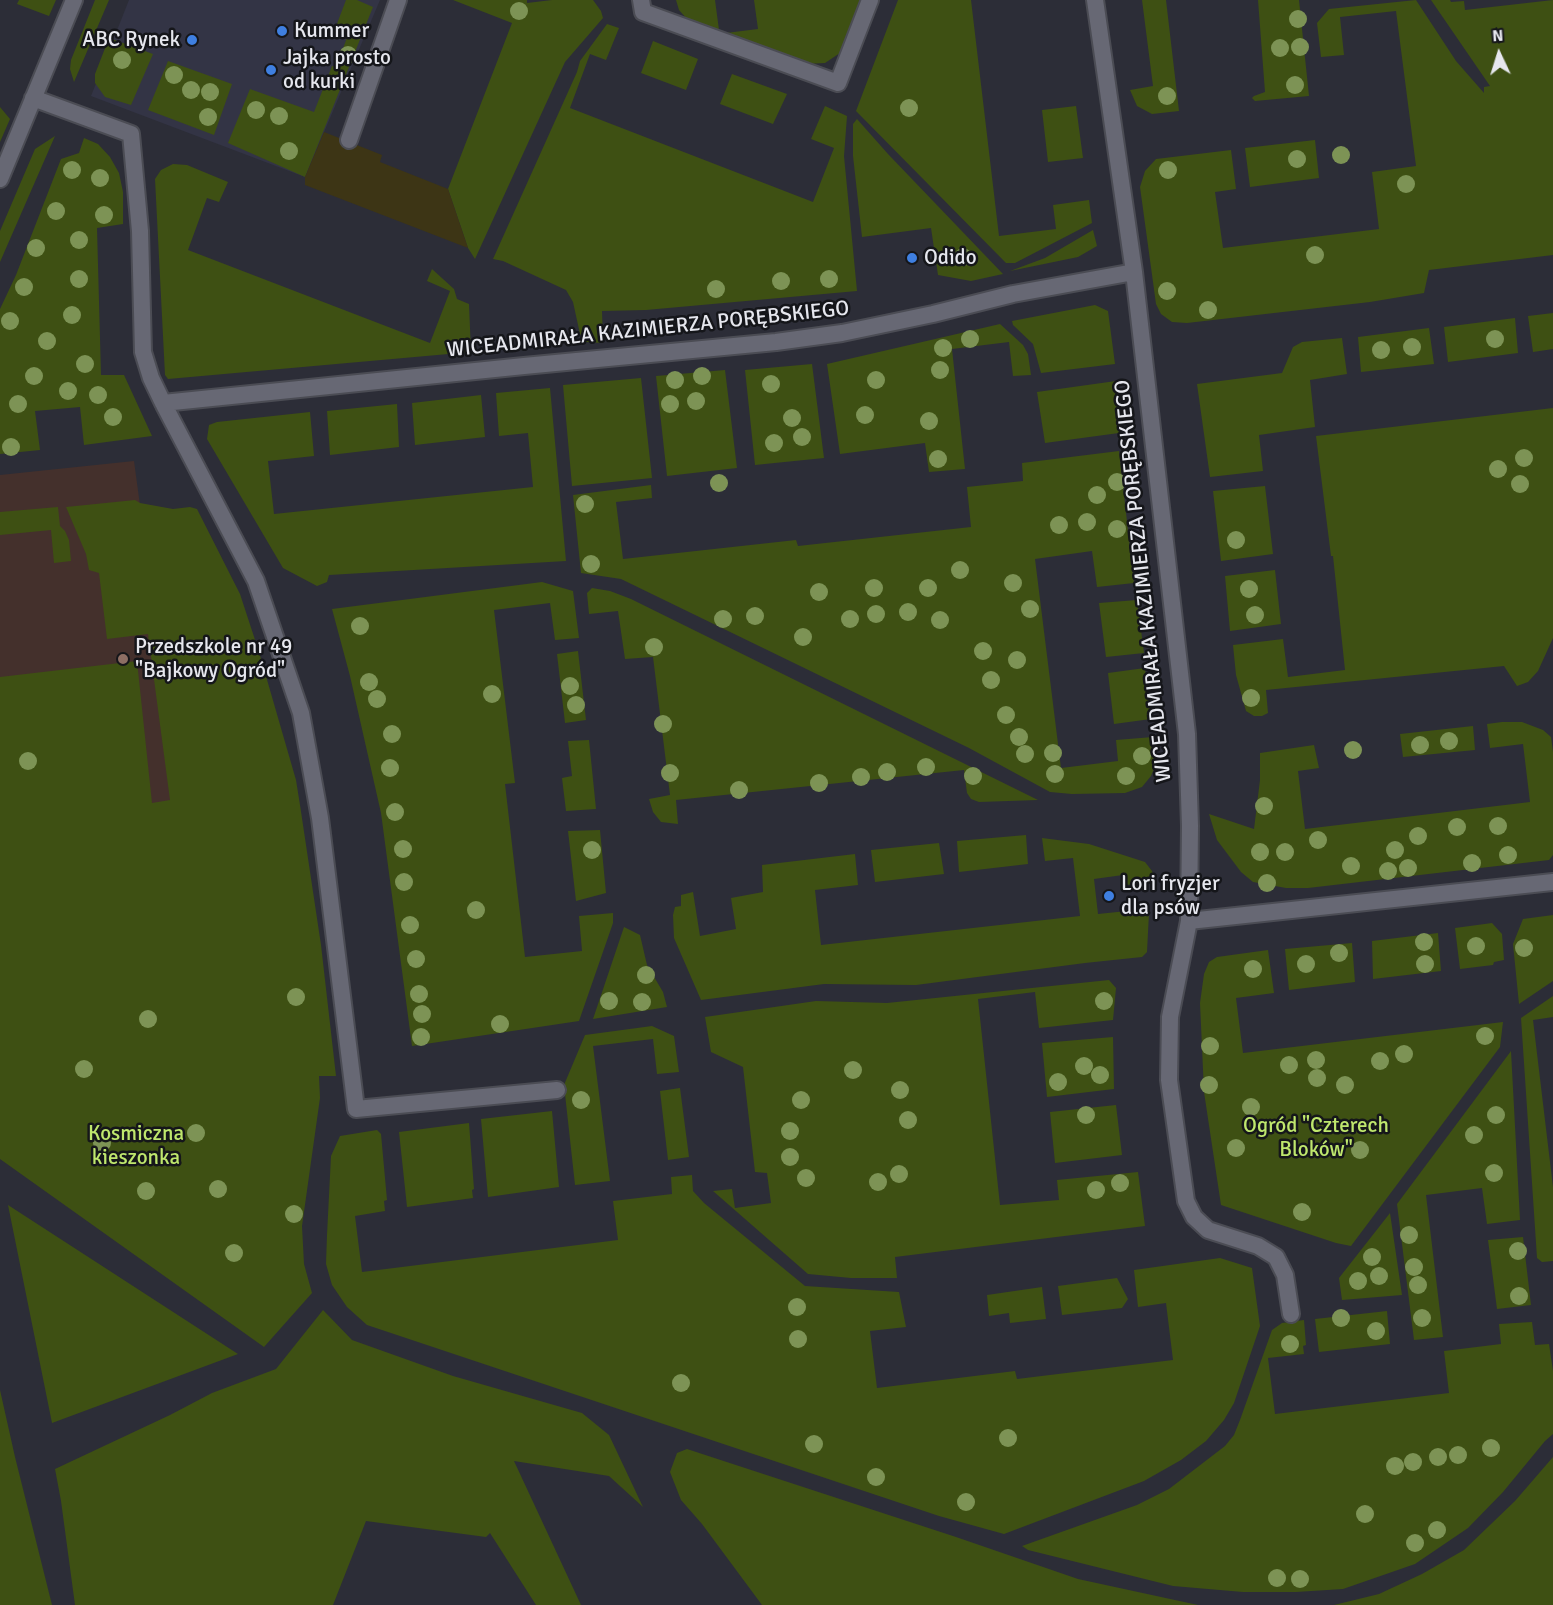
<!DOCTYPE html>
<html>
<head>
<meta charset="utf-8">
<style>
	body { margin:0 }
	#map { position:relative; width:1553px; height:1605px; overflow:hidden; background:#2c2d37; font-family:Signika,sans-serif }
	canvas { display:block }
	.north { position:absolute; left:1469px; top:24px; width:60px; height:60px; -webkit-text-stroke:4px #15161a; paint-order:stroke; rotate:356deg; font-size:16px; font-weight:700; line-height:24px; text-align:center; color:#e6e7ee }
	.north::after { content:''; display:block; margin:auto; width:21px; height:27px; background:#e6e7ee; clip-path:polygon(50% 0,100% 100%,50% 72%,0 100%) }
</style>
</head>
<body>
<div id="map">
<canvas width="1553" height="1605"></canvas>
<div class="north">N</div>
</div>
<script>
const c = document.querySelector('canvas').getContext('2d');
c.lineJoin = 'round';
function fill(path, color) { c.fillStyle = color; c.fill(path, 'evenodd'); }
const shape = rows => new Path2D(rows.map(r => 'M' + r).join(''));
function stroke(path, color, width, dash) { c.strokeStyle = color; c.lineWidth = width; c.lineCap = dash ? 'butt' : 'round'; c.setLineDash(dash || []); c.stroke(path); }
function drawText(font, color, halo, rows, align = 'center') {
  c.font = font + ' Signika,sans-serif'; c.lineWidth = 5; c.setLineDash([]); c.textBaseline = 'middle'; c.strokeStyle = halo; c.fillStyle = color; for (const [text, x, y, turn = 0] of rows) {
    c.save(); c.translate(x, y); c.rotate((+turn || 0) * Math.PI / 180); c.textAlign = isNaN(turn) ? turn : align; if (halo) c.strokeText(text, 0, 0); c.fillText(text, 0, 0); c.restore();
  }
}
fill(shape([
	[129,0,380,0,305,177,91,96]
]), '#333445');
fill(shape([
	[134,461,142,520,287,807,0,840,0,475]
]), '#44302c');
fill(shape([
	[19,0,56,0,49,16,17,4],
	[95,0,109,0,74,82,70,69,71,60],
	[346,0,357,0,373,7,305,177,228,143,250,89,314,112,332,66,336,67,348,35,335,29],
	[453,0,527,0,527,3,552,0,593,0,601,11,603,18,565,62,475,259,468,248,448,189,512,23],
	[676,0,715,0,719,30,687,19,679,10],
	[754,0,864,0,855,25,840,53,825,63,804,64,726,33,758,29],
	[898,0,971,0,999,236,1056,229,1053,205,1089,200,1092,223,1015,263,1006,263,856,111],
	[1142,0,1166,0,1179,111,1152,114,1137,106,1130,90,1153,86],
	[1258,0,1299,0,1309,96,1255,101,1252,98,1254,96,1265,92],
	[1416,0,1456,61,1484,93,1484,87,1490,86,1431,0,1450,0,1451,2,1464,1,1465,10,1553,0,1553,255,1429,270,1424,293,1370,302,1187,323,1172,322,1161,314,1156,304,1140,187,1145,171,1156,159,1231,150,1236,189,1215,192,1223,248,1379,229,1372,172,1416,166,1396,11,1340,17,1344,55,1321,57,1317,23,1329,9],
	[607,24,619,28,606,60,590,54,570,108,813,202,834,148,811,139,825,106,847,116,844,156,857,291,646,310,602,311,603,343,586,342,580,334,573,302,566,290,503,261,493,259,577,72,580,61],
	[109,38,153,54,131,105,105,97,95,83,95,74],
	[653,41,698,59,686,90,641,73],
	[168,61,232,84,214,135,148,110],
	[732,74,787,94,773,124,720,104],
	[1076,106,1083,158,1048,162,1042,110],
	[0,107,10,119,0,142],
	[857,119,888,154,1003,274,971,281,938,275,931,228,862,237,853,156,853,124],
	[55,136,0,262,0,231,35,149],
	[84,138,98,144,110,157,119,173,123,192,123,224,97,228,101,375,124,375,152,436,84,445,80,407,35,411,40,450,0,454,0,309,16,275,61,159,79,153],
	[1315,140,1319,178,1250,187,1245,148],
	[173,164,187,165,228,182,219,202,207,198,188,250,430,343,450,291,427,281,432,269,454,289,457,299,469,304,471,352,168,379,165,375,155,179,161,170],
	[1093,230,1097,246,1078,257,1010,271,1045,258],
	[1095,305,1108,311,1115,364,1041,373,1033,344,1013,325,1012,321],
	[1553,313,1553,349,1533,352,1528,316],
	[1515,318,1518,353,1448,362,1444,327],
	[1000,324,1023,345,1028,354,1031,375,1013,376,1009,342,952,349,965,469,929,472,925,443,840,454,827,364],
	[1429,328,1434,364,1361,372,1358,337],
	[1342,338,1347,374,1310,380,1315,427,1259,435,1263,471,1210,477,1197,384,1282,373,1293,347,1302,342],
	[812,364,824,458,755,465,745,370],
	[725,370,737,468,667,476,656,376],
	[641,378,652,478,572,486,563,385],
	[1116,381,1119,433,1045,443,1037,392],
	[550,388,566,561,329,575,327,582,317,586,283,568,207,439,209,425,217,422,310,412,314,456,268,461,274,514,533,487,528,433,499,436,496,393],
	[481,395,485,437,415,445,412,403],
	[397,404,399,447,330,455,327,411],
	[1553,408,1553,638,1538,671,1528,682,1517,686,1504,666,1266,690,1268,713,1262,716,1254,716,1246,711,1236,675,1233,645,1283,639,1288,677,1345,670,1333,556,1331,556,1316,436],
	[1119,451,1134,583,1097,587,1092,551,1035,559,1061,768,1118,761,1116,740,1153,737,1156,764,1151,776,1142,787,1125,793,1072,794,1050,792,969,748,621,579,581,573,573,495,651,485,652,498,616,502,623,559,796,540,798,546,971,527,967,487,1023,481,1022,463],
	[1265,486,1273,554,1221,561,1213,491],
	[135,500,140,503,173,509,190,507,197,509,240,594,259,652,296,780,300,805,321,945,336,1076,319,1076,320,1098,302,1226,304,1264,312,1293,264,1347,0,1159,0,677,137,661,152,803,170,800,148,634,107,639,99,573,89,570,86,554,66,507],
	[58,507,60,526,65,531,69,540,71,561,54,563,51,530,0,535,0,512],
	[1275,570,1281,624,1230,631,1225,576],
	[542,582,573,591,579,638,555,640,550,603,494,610,515,783,505,784,525,957,582,951,579,916,613,913,613,923,579,1021,412,1046,381,813,350,676,332,609],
	[592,588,610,591,631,599,1038,800,979,802,971,799,967,793,964,770,676,800,678,824,661,822,653,812,649,799,670,795,653,657,625,659,618,611,589,614,587,593],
	[1137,600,1144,653,1106,657,1099,603],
	[578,651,586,720,565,723,557,654],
	[1145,668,1151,719,1114,724,1108,673],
	[1502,722,1522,722,1543,730,1551,737,1553,752,1553,855,1549,860,1308,888,1286,888,1253,882,1241,872,1217,840,1209,814,1254,829,1260,780,1260,753,1314,745,1319,768,1298,771,1305,829,1530,802,1523,744,1490,748,1487,724],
	[1473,726,1475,750,1403,757,1400,734],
	[589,740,596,809,566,811,562,778,572,776,568,741],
	[600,830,606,893,576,901,568,831],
	[1026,835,1028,864,959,872,957,841],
	[1042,838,1089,844,1145,862,1152,871,1154,878,1150,883,1124,885,1123,875,1094,879,1098,914,1127,911,1129,916,1149,913,1147,952,1142,957,1085,963,916,985,824,984,701,1000,674,938,673,915,675,907,681,906,681,895,693,892,700,936,736,929,731,898,763,892,762,865,855,854,858,885,815,890,821,945,1080,916,1073,858,1045,861],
	[939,843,944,874,875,882,871,850],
	[1553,915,1553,981,1519,1004,1513,944,1523,919],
	[1492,923,1502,934,1504,960,1494,962,1493,965,1460,969,1455,928],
	[624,927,640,935,647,965,663,992,667,1007,593,1019],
	[1438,933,1441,971,1373,979,1372,941],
	[1352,943,1355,982,1289,990,1285,949],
	[1268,950,1274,993,1236,998,1243,1053,1503,1022,1500,1047,1351,1246,1336,1243,1221,1205,1204,1092,1200,1003,1204,974,1209,962,1217,957],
	[1109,980,1116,988,1113,1020,1039,1028,1035,992,978,999,1000,1205,1059,1200,1057,1180,1138,1172,1145,1226,895,1257,897,1278,851,1278,808,1274,713,1191,732,1189,735,1208,771,1203,767,1173,755,1172,743,1067,711,1052,705,1017,816,1001,887,1003],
	[1553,996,1553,1017,1533,1020,1553,1187,1553,1261,1542,1262,1537,1258,1521,1018],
	[652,1026,674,1036,679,1072,657,1074,653,1039,593,1046,610,1181,575,1185,564,1085,585,1035],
	[1113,1037,1114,1089,1047,1097,1042,1043],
	[1511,1051,1520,1220,1487,1224,1482,1188,1426,1195,1443,1337,1414,1340,1397,1204],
	[680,1088,689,1157,668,1160,660,1091],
	[1116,1105,1122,1155,1055,1163,1050,1112],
	[552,1111,559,1187,488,1197,481,1119],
	[469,1123,474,1189,472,1190,473,1198,407,1207,399,1132],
	[377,1130,381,1134,387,1200,384,1201,385,1211,355,1216,362,1272,618,1240,613,1201,672,1194,671,1177,692,1175,693,1191,704,1203,805,1286,899,1292,906,1327,870,1331,877,1388,1015,1371,1017,1379,1173,1360,1166,1303,1138,1307,1134,1270,1220,1258,1252,1268,1260,1326,1234,1403,1224,1420,1206,1441,1181,1460,1144,1481,1004,1534,939,1516,367,1325,347,1307,332,1285,326,1264,327,1235,331,1156,340,1136],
	[8,1205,238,1354,52,1423],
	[1390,1213,1402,1295,1342,1300,1339,1278],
	[1523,1237,1531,1305,1497,1309,1488,1240],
	[1117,1278,1128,1299,1122,1308,1062,1315,1058,1286],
	[1042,1287,1046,1319,1010,1323,1009,1313,989,1316,987,1295],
	[323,1310,352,1340,453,1376,582,1413,609,1435,643,1507,609,1476,514,1461,581,1605,536,1605,490,1533,486,1537,366,1521,333,1605,75,1605,61,1501,55,1469,170,1415,212,1393,276,1369],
	[1387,1311,1390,1344,1319,1352,1315,1319],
	[1304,1320,1306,1345,1303,1346,1304,1354,1268,1358,1275,1414,1449,1393,1444,1351,1501,1344,1499,1324,1532,1322,1535,1345,1549,1344,1553,1371,1553,1434,1545,1441,1503,1492,1468,1528,1415,1564,1343,1589,1296,1592,1243,1592,1173,1586,1028,1550,1022,1546,1137,1505,1169,1489,1225,1446,1234,1435,1240,1420,1272,1330,1282,1323],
	[0,1390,15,1457,52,1605,0,1605],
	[687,1449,956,1537,1078,1579,1198,1605,762,1605,702,1524,681,1500,670,1472,677,1453],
	[1553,1457,1553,1605,1334,1605,1379,1594,1422,1574,1464,1550,1515,1501]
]), '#3e5013');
fill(shape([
	[324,132,382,155,380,162,448,189,468,248,305,185,305,177]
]), '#3d3515');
const service = shape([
	[641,0,643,12,838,83,870,0]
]);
const minor = shape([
	[1095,0,1134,272,1187,734,1190,826,1189,921,1170,1017,1169,1080,1186,1201,1194,1217,1208,1230,1258,1246,1276,1257,1285,1275,1291,1314],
	[33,98,131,134,140,231,143,352,151,378,163,403,256,581,301,713,320,818,356,1109,557,1090],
	[349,140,398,0],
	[0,179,74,0],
	[163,403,524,366,776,342,842,333,933,314,1013,294,1134,272],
	[1189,921,1553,882]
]);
stroke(service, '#4b4c54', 20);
stroke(minor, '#4b4c54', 20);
stroke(service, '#676874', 16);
stroke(minor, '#676874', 16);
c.fillStyle = '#7d9355';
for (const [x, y] of [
	[519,11],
	[1298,19],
	[1300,47],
	[1280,48],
	[348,55],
	[122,60],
	[174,75],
	[1295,85],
	[191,90],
	[210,92],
	[1167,96],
	[909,108],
	[256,110],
	[279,116],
	[208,117],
	[289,151],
	[1341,155],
	[1297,159],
	[72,170],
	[1168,170],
	[100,178],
	[1406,184],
	[56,211],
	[104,215],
	[79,240],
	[36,248],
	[1315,255],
	[963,257],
	[79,279],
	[829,279],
	[781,281],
	[24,287],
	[716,289],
	[1167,291],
	[1208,310],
	[72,315],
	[10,321],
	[970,339],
	[1495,339],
	[47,341],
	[1412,347],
	[943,348],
	[1381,350],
	[85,364],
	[940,370],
	[34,376],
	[702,376],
	[675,380],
	[876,380],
	[771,384],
	[68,391],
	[98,395],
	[696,401],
	[18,404],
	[670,404],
	[865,415],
	[113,417],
	[792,418],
	[929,421],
	[802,437],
	[774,443],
	[11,447],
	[1524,458],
	[938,459],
	[1498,469],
	[1117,482],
	[719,483],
	[1520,484],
	[1097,495],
	[585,504],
	[1087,522],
	[1059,525],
	[1117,529],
	[1236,540],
	[591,564],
	[960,570],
	[1013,583],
	[874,588],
	[928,588],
	[1249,589],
	[819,592],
	[1030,609],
	[908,612],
	[876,614],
	[1255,615],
	[755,616],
	[723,619],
	[850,619],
	[940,620],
	[360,626],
	[803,637],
	[654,647],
	[983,651],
	[1017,660],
	[991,680],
	[369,682],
	[570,686],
	[492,694],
	[1251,698],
	[377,699],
	[576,705],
	[1006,715],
	[663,724],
	[392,734],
	[1019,737],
	[1449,741],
	[1420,745],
	[1353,750],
	[1053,753],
	[1025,754],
	[1142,756],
	[28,761],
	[926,767],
	[390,768],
	[887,772],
	[670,773],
	[1055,774],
	[973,776],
	[1126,776],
	[861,777],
	[819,783],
	[739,790],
	[1264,806],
	[395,812],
	[1498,826],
	[1457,827],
	[1418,836],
	[1318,840],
	[403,849],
	[592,850],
	[1395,850],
	[1260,852],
	[1285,852],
	[1508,855],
	[1472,863],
	[1351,866],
	[1408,868],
	[1388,871],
	[404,882],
	[1267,883],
	[476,910],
	[410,925],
	[1424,942],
	[1476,946],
	[1524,948],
	[1339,953],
	[416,959],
	[1306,964],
	[1425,964],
	[1253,969],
	[646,975],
	[419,994],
	[296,997],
	[609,1001],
	[1104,1001],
	[642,1002],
	[422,1014],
	[148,1019],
	[500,1024],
	[1485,1036],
	[421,1037],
	[1210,1046],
	[1404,1054],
	[1316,1060],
	[1380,1061],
	[1289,1065],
	[1084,1066],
	[84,1069],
	[853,1070],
	[1100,1075],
	[1317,1078],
	[1058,1082],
	[1209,1085],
	[1345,1085],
	[900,1090],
	[581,1100],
	[801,1100],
	[1251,1107],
	[1086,1115],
	[1496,1115],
	[908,1120],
	[790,1131],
	[196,1133],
	[1474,1135],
	[102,1143],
	[1236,1148],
	[1360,1150],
	[790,1157],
	[1494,1173],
	[899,1174],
	[806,1178],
	[878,1182],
	[1120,1183],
	[218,1189],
	[1096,1190],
	[146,1191],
	[1302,1212],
	[294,1214],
	[1409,1235],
	[1518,1251],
	[234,1253],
	[1372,1257],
	[1414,1267],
	[1379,1276],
	[1358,1281],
	[1418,1285],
	[1519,1296],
	[797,1307],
	[1341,1318],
	[1422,1318],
	[1376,1331],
	[798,1339],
	[1290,1344],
	[681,1383],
	[1008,1438],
	[814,1444],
	[1491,1448],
	[1458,1455],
	[1438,1457],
	[1413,1462],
	[1395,1466],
	[876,1477],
	[966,1502],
	[1365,1514],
	[1437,1530],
	[1415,1543],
	[1277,1578],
	[1300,1579]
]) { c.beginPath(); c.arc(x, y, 9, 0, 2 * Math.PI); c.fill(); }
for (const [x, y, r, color] of [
	[282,31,6,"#3f7fe0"],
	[192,40,6,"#3f7fe0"],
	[271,70,6,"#3f7fe0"],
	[912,258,6,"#3f7fe0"],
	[123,659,6,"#8d6e63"],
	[1109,896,6,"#3f7fe0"]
]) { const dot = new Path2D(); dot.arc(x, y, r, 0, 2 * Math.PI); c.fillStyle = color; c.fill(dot); stroke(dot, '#15161a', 2); }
drawText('21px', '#e6e7ee', '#15161a', [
	["Kummer",294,31],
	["ABC Rynek",180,40,"right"],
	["Jajka prosto",283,58],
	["od kurki",283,82],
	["Odido",924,258],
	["Przedszkole nr 49",135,647],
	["\"Bajkowy Ogród\"",135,671],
	["Lori fryzjer",1121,884],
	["dla psów",1121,908]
], 'left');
drawText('21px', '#e6e7ee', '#15161a', [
	["WICEADMIRAŁA KAZIMIERZA PORĘBSKIEGO",648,330,-6],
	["WICEADMIRAŁA KAZIMIERZA PORĘBSKIEGO",1144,581,-96]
]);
drawText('21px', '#bfe76d', '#15161a', [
	["Ogród \"Czterech",1316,1126],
	["Bloków\"",1316,1150],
	["Kosmiczna",136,1134],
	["kieszonka",136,1158]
]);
</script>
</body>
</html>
